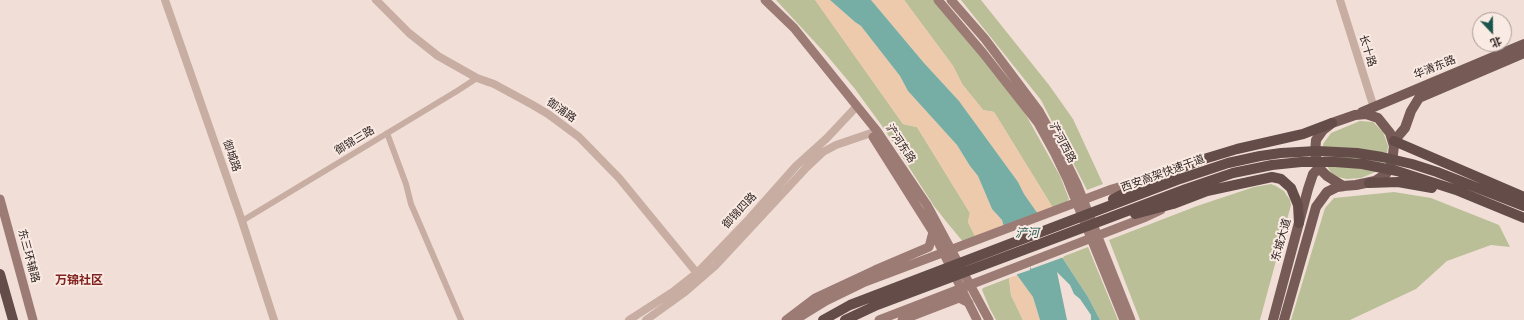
<!DOCTYPE html>
<html>
<head>
<meta charset="utf-8">
<style>
	body { margin:0 }
	#map { position:relative; width:1524px; height:320px; overflow:hidden; background:#f1dfd7; font-family:"Titillium Web","Noto Sans SC",sans-serif }
	canvas { display:block }
	.north { position:absolute; left:1472px; top:12px; width:40px; height:40px; box-sizing:border-box; background:#f9eae3; border:1px solid #aa9c97; border-radius:50%; rotate:158deg; font-size:11px; font-weight:700; line-height:16px; text-align:center; color:#332725 }
	.north::after { content:''; display:block; margin:auto; width:14px; height:18px; background:#1b544d; clip-path:polygon(50% 0,100% 100%,50% 72%,0 100%) }
</style>
</head>
<body>
<div id="map">
<canvas width="1524" height="320"></canvas>
<div class="north">北</div>
</div>
<script>
const c = document.querySelector('canvas').getContext('2d');
c.lineJoin = 'round';
function fill(path, color) { c.fillStyle = color; c.fill(path, 'evenodd'); }
const shape = rows => new Path2D(rows.map(r => 'M' + r).join(''));
function stroke(path, color, width, dash) { c.strokeStyle = color; c.lineWidth = width; c.lineCap = dash ? 'butt' : 'round'; c.setLineDash(dash || []); c.stroke(path); }
function drawText(font, color, halo, rows, align = 'center') {
  c.font = font + ' "Titillium Web","Noto Sans SC",sans-serif'; c.lineWidth = 4; c.setLineDash([]); c.textBaseline = 'middle'; c.strokeStyle = halo; c.fillStyle = color; for (const [text, x, y, turn = 0] of rows) {
    c.save(); c.translate(x, y); c.rotate((+turn || 0) * Math.PI / 180); c.textAlign = isNaN(turn) ? turn : align; if (halo) c.strokeText(text, 0, 0); c.fillText(text, 0, 0); c.restore();
  }
}
fill(shape([
	[776,0,815,0,816,1,903,124,917,127,970,213,968,222,976,238,964,243,945,220,934,206,885,130,855,89,824,52],
	[904,0,937,0,1022,108,1060,176,1069,199,1066,203,1053,208,994,112,983,110,962,84,953,66],
	[961,0,981,0,1049,85,1073,119,1103,184,1087,190,1041,100],
	[1360,121,1373,122,1383,132,1388,146,1386,161,1380,170,1361,178,1347,179,1338,177,1331,173,1326,164,1324,156,1323,144,1331,133],
	[1271,184,1276,186,1284,191,1290,200,1291,205,1260,320,1140,320,1109,240,1197,206,1254,187],
	[1394,192,1431,198,1499,225,1510,247,1491,245,1447,261,1416,289,1350,320,1291,320,1325,208,1334,198],
	[1088,247,1118,320,1100,320,1088,297,1062,257],
	[1009,278,1011,295,1023,320,996,320,990,309,982,290,983,288]
]), '#babf97');
fill(shape([
	[815,0,830,0,855,22,861,26,900,76,908,91,957,145,970,166,978,176,992,209,1002,220,1004,227,976,238,968,222,970,213,917,127,903,124],
	[871,0,904,0,953,66,962,84,983,110,994,112,1053,208,1038,214,1024,194,1018,182,959,101,924,63],
	[1017,275,1033,297,1040,320,1023,320,1011,295,1009,278]
]), '#edcaac');
fill(shape([
	[830,0,871,0,924,63,959,101,1018,182,1024,194,1038,214,1056,248,1088,297,1100,320,1091,320,1091,315,1080,299,1074,294,1070,285,1057,272,1067,320,1040,320,1033,297,1017,275,1002,220,992,209,978,176,970,166,957,145,908,91,900,76,861,26,855,22]
]), '#76ada5');
fill(shape([
	[1040,213,1046,221,1064,257,1031,269,1030,266,1030,270,1015,275,1009,260,1002,228]
]), '#f1dfd7');
stroke(shape([
	[387,133,406,184,411,204,461,320],
	[242,221,457,91,477,78]
]), '#c8ada3', 6);
stroke(shape([
	[165,0,242,221,274,320],
	[376,0,409,33,438,56,477,78,494,84,531,104,548,114,579,137,619,178,701,278],
	[1340,0,1374,108],
	[629,320,674,291,697,273,749,219,796,166,827,138,857,106],
	[646,320,685,292,715,266,807,167,823,152,836,145,877,131]
]), '#c8ada3', 8);
stroke(shape([
	[765,0,794,28,877,131,927,205,989,320],
	[938,0,983,53,1038,123,1054,152,1067,179,1124,320],
	[951,0,985,39,1039,111,1059,147,1077,184,1131,320],
	[873,137,933,232,977,320],
	[0,199,33,320],
	[786,320,815,298,875,270,929,247,933,232],
	[795,320,826,301,865,282,1112,189,1146,179],
	[879,320,1146,217,1161,210],
	[902,320,959,298,969,303]
]), '#9c7b75', 9);
stroke(shape([
	[1362,112,1524,44],
	[1366,114,1378,118,1390,133,1394,146,1392,162,1386,174,1375,181,1356,185,1343,186,1327,176,1319,168,1315,153,1316,140,1323,130,1332,123,1355,115,1366,114],
	[1394,141,1405,128,1411,111,1419,98,1524,53],
	[1273,320,1308,189,1313,174,1319,168],
	[1284,320,1316,207,1327,192,1337,187,1345,186]
]), '#755a56', 10);
stroke(shape([
	[1394,141,1524,197],
	[1369,183,1398,182,1432,188],
	[1113,199,1159,176,1204,159,1237,149,1303,134,1332,123],
	[1135,214,1173,204,1207,191,1272,177,1281,179,1291,188,1298,205,1299,223],
	[0,274,13,320],
	[823,320,850,305,1177,180,1228,163,1260,156,1281,153,1317,151,1357,153,1382,157,1412,164,1437,172,1524,206],
	[845,320,877,305,1186,189,1233,173,1272,165,1301,162,1335,162,1362,164,1397,171,1456,190,1524,218]
]), '#644c49', 10);
drawText('11px', '#332725', '#f9eae3', [
	["长十路",1367,51,73],
	["华清东路",1435,68,-22],
	["御浦路",561,111,35],
	["御锦三路",355,141,-31],
	["浐河西路",1062,143,62],
	["浐河东路",900,144,56],
	["御城路",231,156,71],
	["西安高架快速干道",1163,174,-20],
	["御锦四路",740,211,-47],
	["东城大道",1282,240,-74],
	["东三环辅路",28,256,75]
]);
drawText('italic 12px', '#1b544d', '#f9eae3', [
	["浐河",1027,234]
]);
drawText('bold 12px', '#82221f', '#f9eae3', [
	["万锦社区",79,281]
]);
</script>
</body>
</html>
